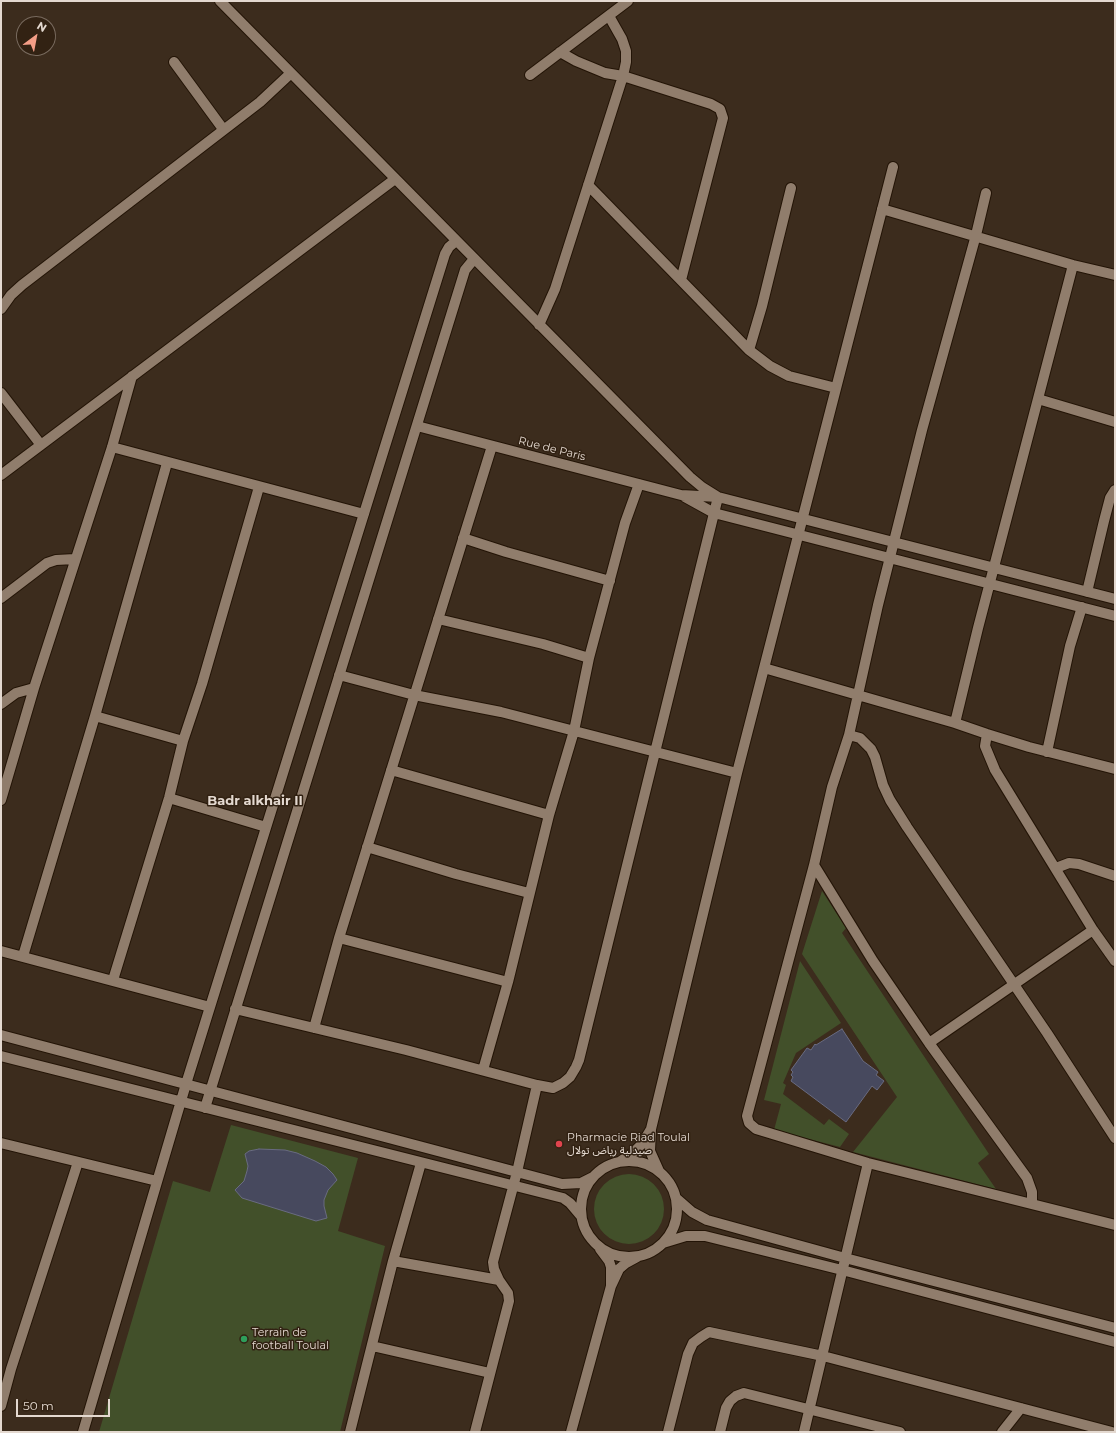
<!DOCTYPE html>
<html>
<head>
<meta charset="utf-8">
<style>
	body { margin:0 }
	#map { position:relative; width:1116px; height:1433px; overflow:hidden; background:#3c2c1d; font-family:Montserrat,sans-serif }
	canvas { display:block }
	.frame { position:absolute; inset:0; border:2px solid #e4d9d0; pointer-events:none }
	.north { position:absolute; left:16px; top:16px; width:40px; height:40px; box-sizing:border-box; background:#322213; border:1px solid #796b5f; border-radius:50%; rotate:32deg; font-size:11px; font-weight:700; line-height:16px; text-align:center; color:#e4d9d0 }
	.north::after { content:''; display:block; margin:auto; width:14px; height:18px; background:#f49e87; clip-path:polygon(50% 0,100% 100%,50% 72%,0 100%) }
	.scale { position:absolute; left:16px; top:1399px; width:94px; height:18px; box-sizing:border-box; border:2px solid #e4d9d0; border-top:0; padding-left:5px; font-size:12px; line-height:14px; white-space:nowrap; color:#e4d9d0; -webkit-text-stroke:3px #322213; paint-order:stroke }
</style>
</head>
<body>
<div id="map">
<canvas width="1116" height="1433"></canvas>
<div class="frame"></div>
<div class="north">N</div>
<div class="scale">50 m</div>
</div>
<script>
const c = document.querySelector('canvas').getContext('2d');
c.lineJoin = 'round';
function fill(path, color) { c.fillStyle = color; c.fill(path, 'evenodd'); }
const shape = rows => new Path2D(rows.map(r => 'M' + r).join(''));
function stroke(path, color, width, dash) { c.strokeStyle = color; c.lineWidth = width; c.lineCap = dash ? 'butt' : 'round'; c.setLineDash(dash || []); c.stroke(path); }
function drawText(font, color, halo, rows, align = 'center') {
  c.font = font + ' Montserrat,"Noto Sans Arabic",sans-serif'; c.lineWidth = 3; c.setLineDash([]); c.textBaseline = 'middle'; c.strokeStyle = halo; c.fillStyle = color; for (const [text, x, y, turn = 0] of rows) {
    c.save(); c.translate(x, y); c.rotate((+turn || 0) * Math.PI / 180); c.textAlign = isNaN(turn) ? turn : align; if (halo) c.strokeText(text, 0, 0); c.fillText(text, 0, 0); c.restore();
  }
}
fill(shape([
	[822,891,846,928,842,933,989,1154,978,1163,996,1189,853,1152,897,1097,802,954],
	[800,961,841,1023,796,1053,783,1083,786,1085,783,1094,824,1125,829,1119,849,1134,840,1147,774,1130,781,1104,764,1100],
	[231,1125,358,1158,338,1231,385,1246,340,1432,99,1432,173,1181,210,1192],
	'594 1209a35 35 0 1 1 70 0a35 35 0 1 1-70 0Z'
]), '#42502a');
const building = shape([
	[842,1029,863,1061,878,1072,876,1075,884,1081,877,1090,872,1086,846,1122,791,1081,793,1077,791,1075,793,1072,791,1070,807,1048,811,1050,815,1044,816,1045,842,1029],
	[259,1149,285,1150,297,1153,315,1161,326,1167,333,1174,337,1180,328,1190,324,1200,324,1206,327,1218,316,1221,242,1198,235,1190,244,1181,247,1171,248,1166,245,1154,249,1151,259,1149]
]);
fill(building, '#47495e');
stroke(building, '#696b81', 1);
const minor = shape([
	[220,1,690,477,702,487,718,497,579,1060,576,1067,570,1077,563,1083,553,1088,537,1085,406,1050,235,1009],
	[560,52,576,61,605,73,623,76,711,104,720,109,723,118,681,280],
	[174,62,223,129],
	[530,75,628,1],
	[588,185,749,350,770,366,789,376,836,388],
	[986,193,976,235,922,430,878,605,849,735,832,787,814,865,747,1116,749,1123,756,1129,868,1163,1115,1225],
	[882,209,1073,265,1115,275],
	[1,309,11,295,22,285,260,102,291,73],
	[539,325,555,289,623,76,626,62,626,51,622,39,609,16],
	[749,350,762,306,791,188],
	[1,393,41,445],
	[1038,399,1115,422],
	[417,426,681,495,718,497,1115,599],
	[112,447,364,514],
	[1,475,395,179],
	[685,497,714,513,1115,616],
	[463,538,506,552,610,581],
	[1087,592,1104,521,1110,498,1115,490],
	[1,598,47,563,56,560,75,559],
	[438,619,543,644,589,658],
	[764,668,955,723,987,734,1029,747,1115,769],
	[339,675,414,695,501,712,737,773],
	[1,704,16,693,34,688],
	[95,716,183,741],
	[955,723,978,628,1073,265],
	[987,734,985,746,995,770,1093,930,1115,961],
	[849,735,860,738,871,749,875,757,883,785,890,800,907,827,1047,1033,1115,1138],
	[1047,752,1070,646,1082,607],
	[391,770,549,815],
	[169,798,266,827],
	[1,800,34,688,112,447,132,376],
	[367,847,456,874,529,893],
	[814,865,873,961,929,1043,1027,1178,1032,1192,1032,1204],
	[1056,868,1069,863,1079,864,1115,876],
	[339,938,508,982],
	[1,951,210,1007],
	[23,956,95,716,167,463],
	[113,980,169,798,183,741,202,684,259,487],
	[314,1028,339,938,492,446],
	[1,1035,562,1184,581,1183,593,1177],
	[929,1043,1093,930],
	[1,1056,563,1198,570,1203,581,1216],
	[483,1070,508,982,549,815,574,731,589,658,625,523,639,484],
	[205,1108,465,270,474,259],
	[651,1129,737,773,893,167],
	[1,1143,157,1181],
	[621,1161,633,1153,642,1144,651,1129,650,1151,659,1171],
	'581 1209a48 48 0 1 1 96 0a48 48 0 1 1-96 0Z',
	[676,1198,692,1212,707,1220,845,1258,1115,1328],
	[663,1243,686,1236,705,1236,842,1270,1115,1342],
	[600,1249,609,1261,611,1267,611,1286,619,1269,626,1263,637,1257],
	[393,1261,499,1280],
	[372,1346,490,1373],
	[1,1406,11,1369,78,1162],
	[83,1432,186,1084,445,254,449,247,456,241],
	[350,1432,393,1261,421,1163],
	[475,1432,509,1301,508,1293,499,1280,494,1269,493,1262,517,1172,537,1085],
	[571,1432,611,1286],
	[668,1432,688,1354,693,1343,701,1337,709,1332,823,1356,1112,1432],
	[720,1432,726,1408,730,1401,736,1396,744,1393,900,1432],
	[804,1432,868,1163],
	[1002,1432,1021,1408]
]);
stroke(minor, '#231406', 12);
stroke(minor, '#907d6c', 10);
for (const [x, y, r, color] of [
	[559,1144,4,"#e0444e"],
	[244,1339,4,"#2e9e5b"]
]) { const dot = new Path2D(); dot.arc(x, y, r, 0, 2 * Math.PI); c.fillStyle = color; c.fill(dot); stroke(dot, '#322213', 1.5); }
drawText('11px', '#e4d9d0', '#322213', [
	["Rue de Paris",552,449,14]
]);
drawText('11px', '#e4d9d0', '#322213', [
	["Pharmacie Riad Toulal",567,1138],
	["صيدلية رياض تولال",567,1151],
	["Terrain de",252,1333],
	["football Toulal",252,1346]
], 'left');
drawText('bold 13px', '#e4d9d0', '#322213', [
	["Badr alkhair II",255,801]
]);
</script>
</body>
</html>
